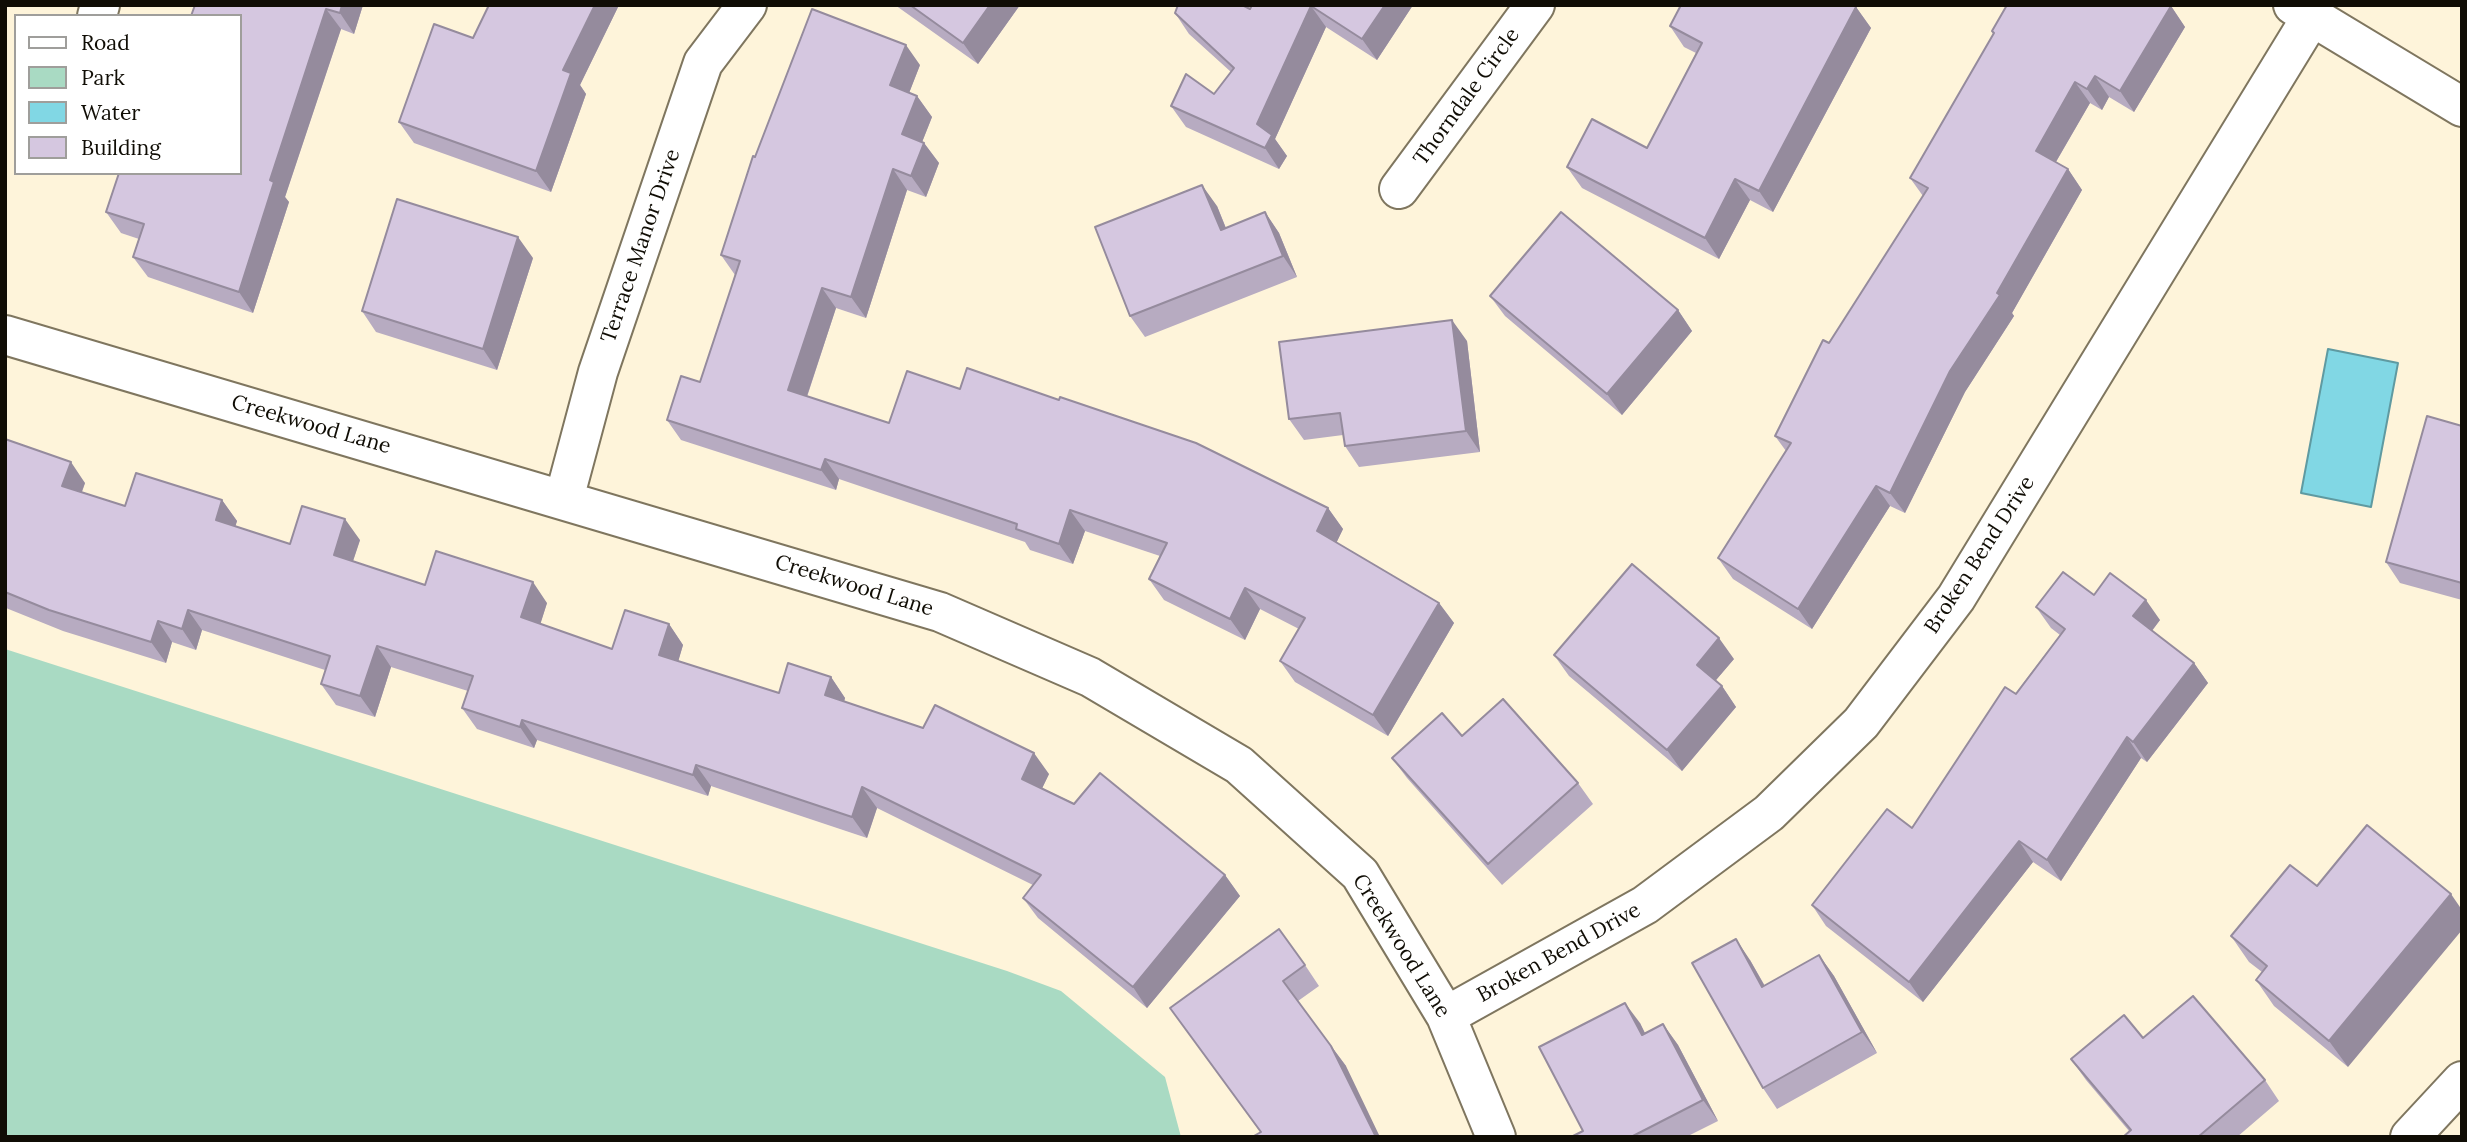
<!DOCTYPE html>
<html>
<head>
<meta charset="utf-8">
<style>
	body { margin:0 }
	#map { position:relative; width:2467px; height:1142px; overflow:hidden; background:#fef4da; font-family:Lora,serif }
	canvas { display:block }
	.frame { position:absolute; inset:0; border:7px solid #100d05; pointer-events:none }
	.legend { position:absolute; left:14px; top:14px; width:228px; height:161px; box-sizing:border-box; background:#fff; border:2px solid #9f9e9b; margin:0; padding:9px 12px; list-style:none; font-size:21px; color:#100d05 }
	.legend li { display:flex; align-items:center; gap:14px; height:35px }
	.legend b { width:35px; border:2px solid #9f9e9b }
</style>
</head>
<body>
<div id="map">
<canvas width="2467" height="1142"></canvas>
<div class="frame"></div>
<ul class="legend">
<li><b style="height:9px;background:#fff"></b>Road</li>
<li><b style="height:19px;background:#a9dac3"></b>Park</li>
<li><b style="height:19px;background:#81d7e4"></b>Water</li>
<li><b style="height:19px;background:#d5c7e0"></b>Building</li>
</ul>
</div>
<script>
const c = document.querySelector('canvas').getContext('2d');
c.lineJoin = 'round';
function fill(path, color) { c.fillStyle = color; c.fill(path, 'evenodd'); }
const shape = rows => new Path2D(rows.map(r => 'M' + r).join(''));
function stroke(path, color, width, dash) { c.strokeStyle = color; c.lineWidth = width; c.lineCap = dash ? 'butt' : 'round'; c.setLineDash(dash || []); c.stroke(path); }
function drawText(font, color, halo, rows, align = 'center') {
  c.font = font + ' Lora,serif'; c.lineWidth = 7; c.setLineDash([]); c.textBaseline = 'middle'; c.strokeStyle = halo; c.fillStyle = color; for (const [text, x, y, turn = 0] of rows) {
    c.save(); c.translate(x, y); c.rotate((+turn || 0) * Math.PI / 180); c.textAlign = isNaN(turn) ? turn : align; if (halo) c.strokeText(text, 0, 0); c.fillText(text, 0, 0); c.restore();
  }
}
fill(shape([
	[5,649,1007,971,1061,991,1165,1077,1181,1137,5,1137]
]), '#a9dac3');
const water = shape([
	[2328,349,2398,363,2371,507,2301,493,2328,349]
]);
fill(water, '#81d7e4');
stroke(water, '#5f9aa1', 2);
const minor = shape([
	[2293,5,2462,107],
	[97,16,100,5],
	[1399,189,1535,5],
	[5,335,940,612,1090,677,1239,765,1360,874,1446,1016,1496,1137],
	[564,499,598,372,703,63,747,5],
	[1446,1016,1645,905,1769,813,1861,723,1956,598,2312,16],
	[2410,1137,2462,1081]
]);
stroke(minor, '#7f765f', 42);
stroke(minor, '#fff', 38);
fill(shape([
	[363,5,354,34,341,29,285,197,289,202,253,313,148,277,133,257,139,239,121,233,106,212,214,6],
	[489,5,619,5,580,85,586,94,551,192,414,143,399,122,473,38],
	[895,5,1020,5,978,64],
	[1252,5,1413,5,1377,60,1326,27,1275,139,1287,156,1279,169,1186,127,1171,106,1214,94,1231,72,1189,34,1175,13,1250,9],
	[2171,6,2185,27,2134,112,2109,97,2102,110,2090,103,2056,162,2068,169,2082,190,2012,313,2014,316,1965,392,1905,513,1890,506,1812,629,1733,579,1718,558,1786,451,1775,436,1829,343,1923,196,1910,178,1993,34,1992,31],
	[1856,7,1871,28,1773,212,1750,200,1719,259,1582,188,1567,167,1647,148,1696,53,1684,47,1670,26],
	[920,65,909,93,917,96,932,117,922,142,924,143,939,163,926,197,907,190,866,318,836,308,807,397,889,423,960,389,1328,508,1343,529,1336,543,1439,603,1454,623,1388,736,1295,682,1280,661,1299,629,1260,609,1245,640,1164,600,1149,579,1160,556,1085,531,1073,564,1030,550,1025,542,839,479,836,490,681,440,667,420,700,382,735,275,721,255,755,157],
	[1217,206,1226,228,1265,212,1279,233,1297,277,1145,337,1130,316],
	[533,258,497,370,376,332,362,311],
	[1490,296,1678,310,1692,331,1622,415,1505,316],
	[1467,341,1480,452,1359,467,1345,446,1343,435,1304,440,1289,419],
	[2462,426,2462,600,2400,583,2386,562],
	[5,439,85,483,82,492,125,506,222,500,237,521,235,526,290,544,360,540,353,561,425,585,547,603,540,624,612,649,669,624,683,645,678,661,779,693,831,677,845,698,844,702,1049,774,1042,788,1225,875,1240,896,1147,1008,1038,918,1023,898,1033,885,877,808,867,838,711,786,708,796,537,740,534,748,477,729,462,708,468,691,391,667,375,717,336,705,321,684,325,670,202,630,196,650,172,642,166,663,63,631,6,608,5,606],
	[2094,595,2160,620,2152,631,2194,663,2208,683,2147,762,2141,758,2061,881,2033,862,1923,1002,1826,926,1812,905,1912,828,2060,635,2051,628,2036,607],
	[1554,655,1734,659,1715,681,1722,686,1736,707,1682,771,1569,676],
	[1462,736,1578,783,1593,804,1502,885,1407,778,1392,758],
	[2290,865,2348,1067,2274,1006,2256,980,2262,972,2249,962,2231,936],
	[1819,955,1834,976,1877,1053,1777,1109,1763,1088,1750,960,1765,986],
	[1305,965,1319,986,1298,1001,1346,1066,1261,1133,1185,1028],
	[1640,1023,1645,1033,1663,1024,1678,1045,1718,1121,1686,1137,1571,1137,1583,1131],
	[2143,1038,2265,1080,2279,1101,2237,1137,2123,1137,2129,1131,2086,1080,2071,1059]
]), '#b7abc1');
fill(shape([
	[342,5,363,5,354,34,340,13],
	[595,5,619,5,580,85,586,94,551,192,536,171,563,70],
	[990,5,1020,5,978,64,963,43],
	[1385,5,1413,5,1377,60,1362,39],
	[1311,6,1326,27,1275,139,1287,156,1279,169,1265,148,1257,124],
	[2171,6,2185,27,2134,112,2120,91],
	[1856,7,1871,28,1773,212,1759,191],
	[326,9,341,29,285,197,289,202,253,313,239,292,270,180],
	[906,45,920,65,904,106,890,85],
	[2095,76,2109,97,2102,110,2087,89],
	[2075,82,2090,103,2050,172,2036,151],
	[917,96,932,117,917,155,902,134],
	[924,143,939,163,926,197,911,176],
	[893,169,907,190,866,318,851,297],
	[2068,169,2082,190,2012,313,2014,316,1965,392,1905,513,1890,493,1950,371],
	[1735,179,1750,200,1719,259,1705,238],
	[1202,185,1217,206,1235,251,1221,230],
	[1265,212,1279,233,1297,277,1283,256],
	[518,237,533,258,497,370,483,349],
	[822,288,836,308,802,411,788,390],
	[1678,310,1692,331,1622,415,1607,394],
	[1452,320,1467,341,1480,452,1466,431],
	[825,459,839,479,836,490,821,470],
	[71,462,85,483,76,507,62,486],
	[1876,486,1890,506,1812,629,1798,609],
	[222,500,237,521,231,541,216,520],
	[1328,508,1343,529,1332,552,1317,531],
	[1070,510,1085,531,1073,564,1059,544],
	[345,519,360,540,348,576,334,555],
	[533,582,547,603,536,638,521,617],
	[1245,588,1260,609,1245,640,1230,619],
	[2146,600,2160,620,2147,637,2133,616],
	[1439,603,1454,623,1388,736,1373,715],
	[188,610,202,630,196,650,182,629],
	[158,621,172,642,166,663,151,642],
	[669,624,683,645,674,676,659,655],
	[1719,638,1734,659,1711,686,1697,665],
	[377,646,391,667,375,717,360,696],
	[2194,663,2208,683,2147,762,2133,742],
	[831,677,845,698,840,716,825,695],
	[1722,686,1736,707,1682,771,1667,750],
	[522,720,537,740,534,748,520,727],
	[2127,737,2141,758,2061,881,2047,860],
	[1034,753,1049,774,1037,799,1022,779],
	[696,765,711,786,708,796,693,775],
	[862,787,877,808,867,838,852,817],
	[2019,841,2033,862,1923,1002,1909,982],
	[1225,875,1240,896,1147,1008,1133,987],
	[2451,894,2462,910,2462,930,2348,1067,2329,1041],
	[1736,939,1750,960,1777,1008,1762,987],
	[1819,955,1834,976,1877,1053,1862,1032],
	[1625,1003,1640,1023,1656,1056,1642,1035],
	[1663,1024,1678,1045,1718,1121,1703,1100],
	[1331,1046,1346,1066,1380,1137,1376,1137]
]), '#958b9d');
const building = shape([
	[195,5,210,5,214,6,214,5,342,5,340,13,326,9,270,180,274,182,239,292,133,257,144,224,106,212,119,173,240,173,240,16,191,16,195,5],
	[489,5,595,5,563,70,571,73,536,171,399,122,434,24,473,38,489,5],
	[910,5,990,5,963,43,910,5],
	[1178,5,1242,5,1250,9,1252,5,1385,5,1362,39,1311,6,1257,124,1272,135,1265,148,1171,106,1186,74,1214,94,1234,68,1175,13,1178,5],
	[1681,5,1853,5,1856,7,1759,191,1735,179,1705,238,1567,167,1592,119,1647,148,1702,43,1670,26,1681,5],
	[2007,5,2169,5,2171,6,2120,91,2095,76,2087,89,2075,82,2036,151,2068,169,1997,293,2000,295,1950,371,1890,493,1876,486,1798,609,1718,558,1791,443,1775,436,1823,340,1829,343,1928,188,1910,178,1994,33,1992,31,2007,5],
	[812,9,906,45,890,85,917,96,902,134,924,143,911,176,893,169,851,297,822,288,788,390,889,423,907,371,960,389,967,368,1059,400,1060,397,1196,443,1328,508,1317,531,1439,603,1373,715,1280,661,1305,618,1245,588,1230,619,1149,579,1167,543,1070,510,1059,544,1016,529,1017,524,825,459,821,470,667,420,681,376,700,382,740,261,721,255,753,156,755,157,812,9],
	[1202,185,1221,230,1265,212,1283,256,1130,316,1095,227,1202,185],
	[397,199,518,237,483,349,362,311,397,199],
	[1561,212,1678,310,1607,394,1490,296,1561,212],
	[1452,320,1466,431,1345,446,1340,413,1289,419,1279,342,1452,320],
	[2427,416,2462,426,2462,583,2386,562,2427,416],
	[5,439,71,462,62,486,125,506,136,473,222,500,216,520,290,544,302,506,345,519,334,555,425,585,436,551,533,582,521,617,612,649,625,610,669,624,659,655,779,693,788,663,831,677,825,695,923,728,935,705,1034,753,1022,779,1074,804,1100,773,1225,875,1133,987,1023,898,1041,875,862,787,852,817,696,765,693,775,522,720,520,727,462,708,473,676,377,646,360,696,321,684,330,656,188,610,182,629,158,621,151,642,49,610,5,592,5,439],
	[1632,564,1719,638,1697,665,1722,686,1667,750,1554,655,1632,564],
	[2063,572,2094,595,2110,573,2146,600,2133,616,2194,663,2133,742,2127,737,2047,860,2019,841,1909,982,1812,905,1887,809,1912,828,2005,687,2016,694,2065,629,2036,607,2063,572],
	[1503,699,1578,783,1488,864,1392,758,1442,713,1462,736,1503,699],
	[2367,825,2451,894,2329,1041,2256,980,2267,966,2231,936,2290,865,2317,886,2367,825],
	[1279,929,1305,965,1283,981,1331,1046,1376,1137,1252,1137,1261,1132,1170,1008,1279,929],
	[1736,939,1762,987,1819,955,1862,1032,1763,1088,1692,963,1736,939],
	[2193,996,2265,1080,2198,1137,2123,1137,2131,1130,2071,1059,2124,1015,2143,1038,2193,996],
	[1625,1003,1642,1035,1663,1024,1703,1100,1631,1137,1571,1137,1583,1131,1539,1047,1625,1003]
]);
fill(building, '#d5c7e0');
stroke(building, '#958b9d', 2);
drawText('21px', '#100d05', '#fff', [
	["Thorndale Circle",1467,97,-54],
	["Terrace Manor Drive",641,246,-71],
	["Creekwood Lane",311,425,16],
	["Broken Bend Drive",1980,555,-57],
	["Creekwood Lane",854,586,17],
	["Creekwood Lane",1401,946,58],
	["Broken Bend Drive",1559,953,-29]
]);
</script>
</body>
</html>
